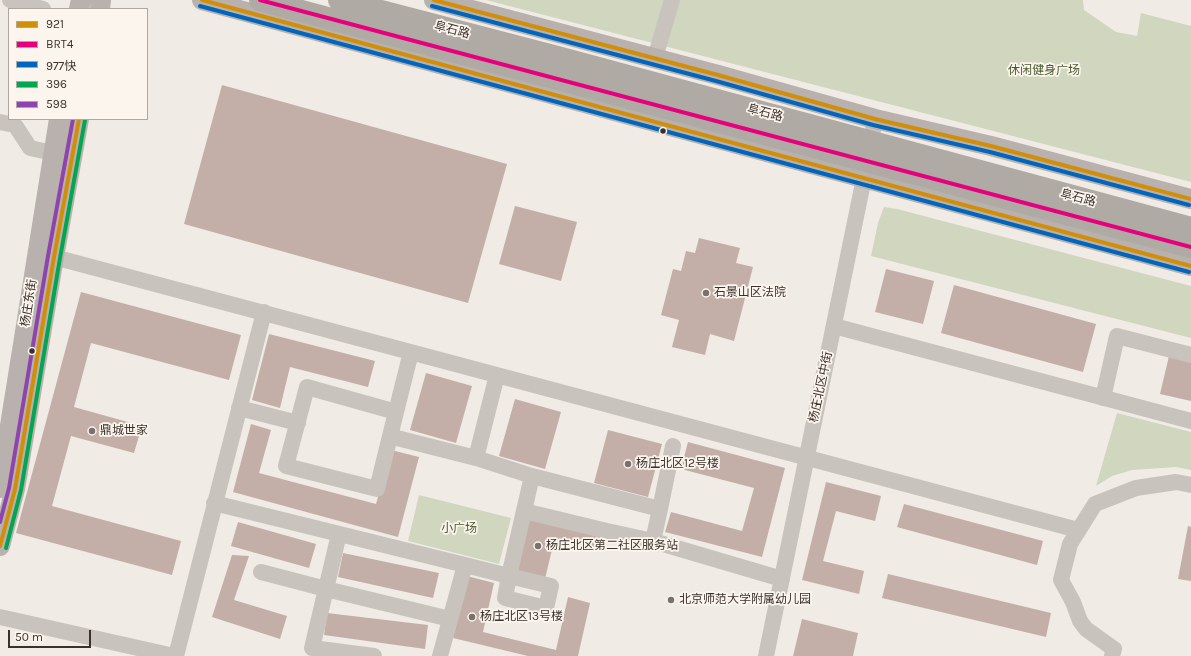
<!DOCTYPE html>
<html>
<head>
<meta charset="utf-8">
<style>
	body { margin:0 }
	#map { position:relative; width:1191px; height:656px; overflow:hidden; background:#f0ebe5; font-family:Karla,"Noto Sans SC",sans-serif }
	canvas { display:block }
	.legend { position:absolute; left:8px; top:8px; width:140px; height:112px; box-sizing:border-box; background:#fbf5ee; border:1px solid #aea6a0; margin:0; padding:5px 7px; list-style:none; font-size:12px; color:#3b302b }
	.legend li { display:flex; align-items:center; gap:8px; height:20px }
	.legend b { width:20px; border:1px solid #aea6a0 }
	.scale { position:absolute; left:8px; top:630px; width:83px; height:18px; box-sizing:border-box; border:2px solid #3b302b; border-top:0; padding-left:5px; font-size:12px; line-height:14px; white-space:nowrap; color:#3b302b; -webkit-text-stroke:3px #fbf5ee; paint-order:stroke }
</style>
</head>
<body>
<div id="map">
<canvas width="1191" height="656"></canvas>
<ul class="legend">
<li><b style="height:5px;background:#d18e09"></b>921</li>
<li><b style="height:5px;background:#e5007d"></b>BRT4</li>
<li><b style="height:5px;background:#0065bd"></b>977快</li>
<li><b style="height:5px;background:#00a651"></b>396</li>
<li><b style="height:5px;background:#8e44ad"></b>598</li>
</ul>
<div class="scale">50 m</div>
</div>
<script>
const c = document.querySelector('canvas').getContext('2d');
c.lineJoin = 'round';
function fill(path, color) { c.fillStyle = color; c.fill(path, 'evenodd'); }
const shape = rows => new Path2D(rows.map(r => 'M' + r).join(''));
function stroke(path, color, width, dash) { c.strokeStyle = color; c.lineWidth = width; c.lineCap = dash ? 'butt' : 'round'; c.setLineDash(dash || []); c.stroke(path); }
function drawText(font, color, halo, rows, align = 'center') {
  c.font = font + ' Karla,"Noto Sans SC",sans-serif'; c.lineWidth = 3.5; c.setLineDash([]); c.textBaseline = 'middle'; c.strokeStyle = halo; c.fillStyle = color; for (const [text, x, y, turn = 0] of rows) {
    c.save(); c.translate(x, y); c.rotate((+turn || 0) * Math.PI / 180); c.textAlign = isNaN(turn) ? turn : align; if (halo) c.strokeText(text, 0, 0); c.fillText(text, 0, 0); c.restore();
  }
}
fill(shape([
	[486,0,1083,0,1084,10,1116,32,1137,36,1141,13,1191,26,1191,182],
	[884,207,897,209,1191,286,1191,338,871,256,878,223],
	[1117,413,1191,432,1191,470,1176,467,1132,470,1112,476,1096,486],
	[419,495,511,518,499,564,408,541]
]), '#d1d6bf');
fill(shape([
	[222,85,507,164,468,303,184,224],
	[515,206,577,222,561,281,499,264],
	[699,238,740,248,736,263,753,267,734,341,710,334,705,355,672,347,679,320,661,315,673,269,681,271,686,251,695,253],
	[886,269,934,281,923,324,875,312],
	[954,285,1096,324,1083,372,941,333],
	[81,292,241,335,229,380,91,343,74,407,142,426,134,453,71,436,52,506,181,541,172,575,16,533],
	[269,334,375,361,368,387,290,367,280,408,252,400],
	[1169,356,1191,361,1191,401,1160,394],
	[426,373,472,386,456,443,410,430],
	[515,399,561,412,545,469,499,456],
	[251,424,271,430,259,473,376,504,391,450,419,457,398,537,233,492],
	[608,430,662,444,648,497,594,483],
	[688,442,785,468,762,557,665,532,671,512,742,531,754,488,681,469],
	[826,482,881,496,875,521,836,511,823,561,864,571,859,594,802,580],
	[904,504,1043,541,1037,565,897,527],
	[529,517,603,534,599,551,554,541,545,579,516,572],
	[238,522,316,544,309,568,231,546],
	[1188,526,1191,527,1191,581,1178,579],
	[343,553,439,573,433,598,338,577],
	[232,555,249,556,234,600,287,616,280,639,212,617],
	[888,574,1051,613,1046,637,882,598],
	[467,576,494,583,483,632,556,650,568,597,590,603,578,656,528,656,453,638],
	[327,613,428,625,425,649,324,635],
	[802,619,858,633,853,656,793,656]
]), '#c3afa7');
stroke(shape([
	[10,0,43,9],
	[655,58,672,0],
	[0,122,15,125,30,148,53,153],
	[54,257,1078,530],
	[834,326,1191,421],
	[1103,398,1117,336,1191,355],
	[239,408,298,423],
	[396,412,307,387,286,466,377,489,396,412,411,352],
	[397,438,476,458],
	[532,476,660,509,673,446],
	[214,503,465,565,509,576,551,586,546,608,505,598,509,576,532,476,476,458,497,375],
	[660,509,653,541,782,579],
	[524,511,607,531,653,541],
	[339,534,312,648,374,656],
	[261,572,326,589,450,619],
	[0,617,174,656],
	[176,656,264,312],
	[440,656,465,565],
	[766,656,864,178,875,119],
	[1112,656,1114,649,1086,629,1080,621,1073,602,1061,580,1070,544,1095,504,1136,488,1176,482,1191,485]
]), '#c9c3be', 16);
stroke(shape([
	[202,0,1191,266],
	[434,0,718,75,875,119,991,146,1191,199],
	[79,9,81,0],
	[100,9,101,0],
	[0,488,59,119],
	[0,546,15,489,54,257,79,119]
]), '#b8b1ad', 20);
stroke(shape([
	[260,0,1191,247],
	[339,0,561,58,1191,228]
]), '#afaaa4', 22);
stroke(shape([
	[202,0,1191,266],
	[434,0,718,75,875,119,991,146,1191,199],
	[0,546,15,489,54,257,79,119]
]), '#d18e09', 4);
stroke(shape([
	[260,0,1191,247]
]), '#e5007d', 4);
stroke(shape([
	[200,6,1189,272],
	[432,6,716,81,873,125,990,152,1189,205]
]), '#0065bd', 4);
stroke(shape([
	[6,548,21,490,60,258,85,120]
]), '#00a651', 4);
stroke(shape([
	[0,522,9,488,48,256,73,119]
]), '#8e44ad', 4);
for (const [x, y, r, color] of [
	[663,131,3.5,"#3b302b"],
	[706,293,4,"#7a716c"],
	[32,351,3.5,"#3b302b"],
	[92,431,4,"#7a716c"],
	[628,464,4,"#7a716c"],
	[538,546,4,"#7a716c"],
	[671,600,4,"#7a716c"],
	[472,617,4,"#7a716c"]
]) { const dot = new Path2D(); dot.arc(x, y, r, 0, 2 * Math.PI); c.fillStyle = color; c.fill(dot); stroke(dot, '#fbf5ee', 1.5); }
drawText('12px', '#3b302b', '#fbf5ee', [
	["阜石路",452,30,15],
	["阜石路",765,113,15],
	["阜石路",1078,198,15],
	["杨庄东街",29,303,-81],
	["杨庄北区中街",821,387,-78]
]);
drawText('12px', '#4a5a2e', '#fbf5ee', [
	["休闲健身广场",1044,71],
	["小广场",459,529]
]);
drawText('12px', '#3b302b', '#fbf5ee', [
	["石景山区法院",714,293],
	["鼎城世家",100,431],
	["杨庄北区12号楼",636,464],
	["杨庄北区第二社区服务站",546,546],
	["北京师范大学附属幼儿园",679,600],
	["杨庄北区13号楼",480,617]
], 'left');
</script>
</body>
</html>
